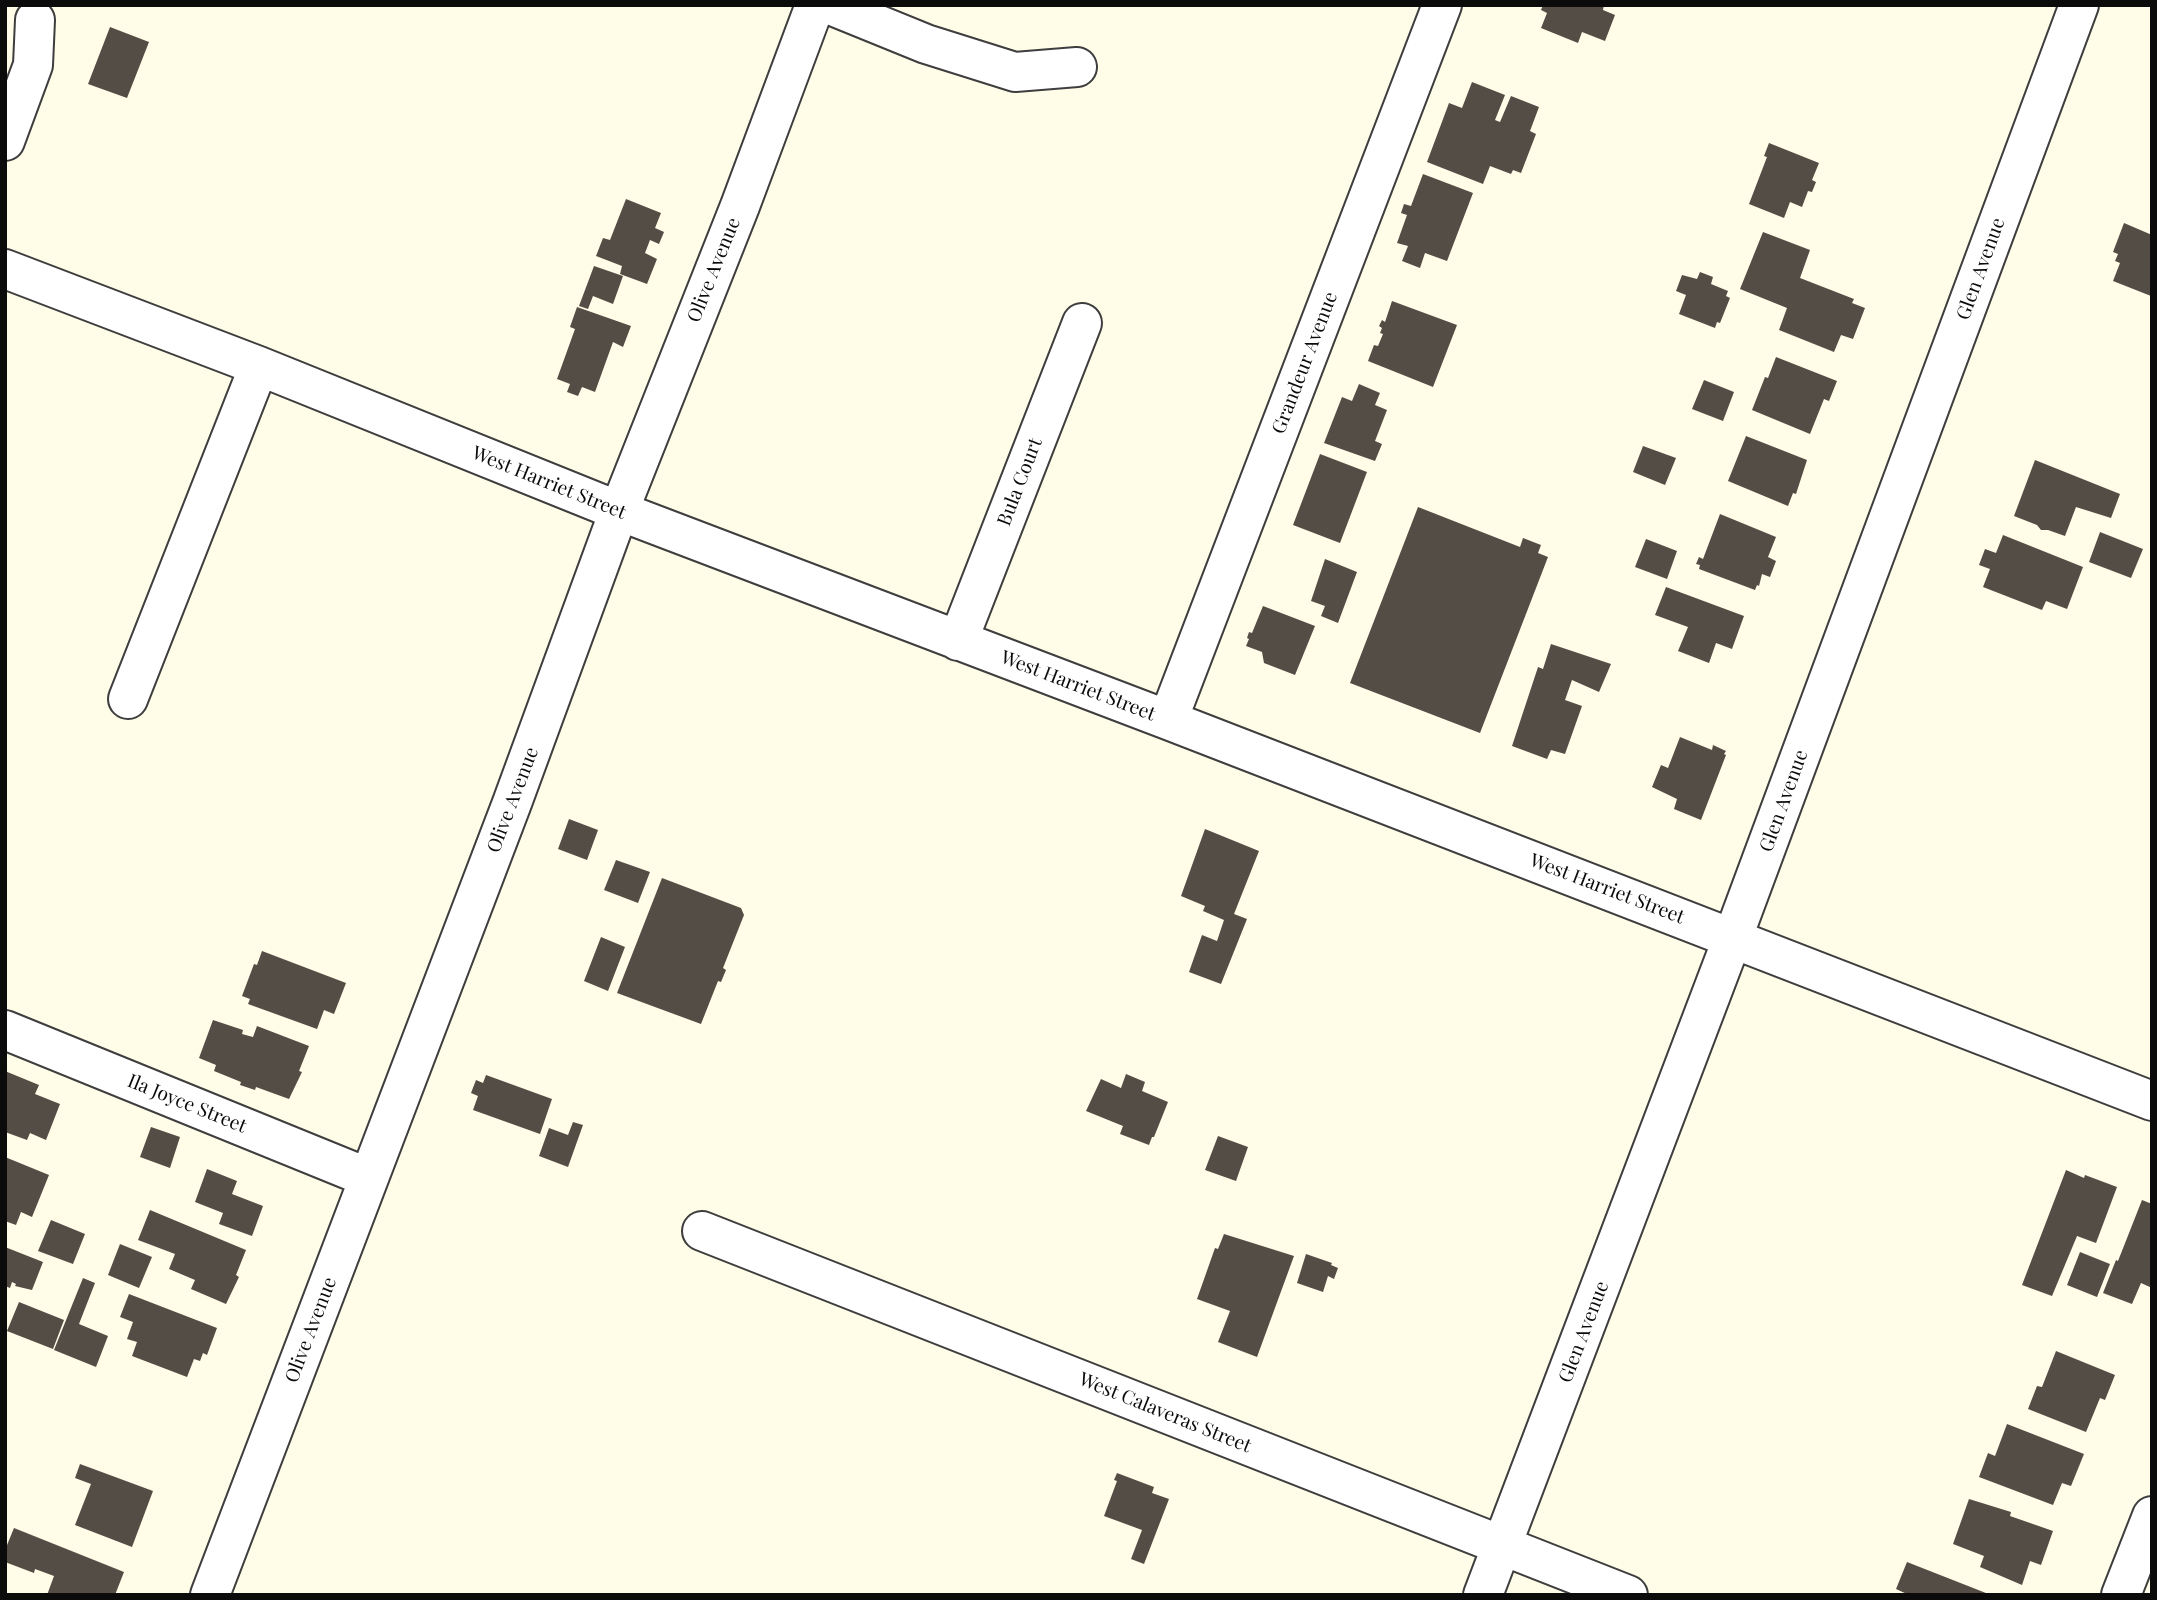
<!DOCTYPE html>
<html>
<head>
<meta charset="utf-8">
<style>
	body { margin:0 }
	#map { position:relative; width:2157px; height:1600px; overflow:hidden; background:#fffce8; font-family:"Playfair Display",serif }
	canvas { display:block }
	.frame { position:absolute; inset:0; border:7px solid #0b0b0b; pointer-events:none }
</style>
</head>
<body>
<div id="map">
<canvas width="2157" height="1600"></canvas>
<div class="frame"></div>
</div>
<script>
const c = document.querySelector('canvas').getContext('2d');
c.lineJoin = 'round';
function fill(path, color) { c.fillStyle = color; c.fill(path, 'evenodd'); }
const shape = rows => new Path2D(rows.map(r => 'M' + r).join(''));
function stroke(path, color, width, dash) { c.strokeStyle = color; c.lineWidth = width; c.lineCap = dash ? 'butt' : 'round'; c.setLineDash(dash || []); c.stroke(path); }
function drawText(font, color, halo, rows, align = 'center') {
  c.font = font + ' "Playfair Display",serif'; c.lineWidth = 7; c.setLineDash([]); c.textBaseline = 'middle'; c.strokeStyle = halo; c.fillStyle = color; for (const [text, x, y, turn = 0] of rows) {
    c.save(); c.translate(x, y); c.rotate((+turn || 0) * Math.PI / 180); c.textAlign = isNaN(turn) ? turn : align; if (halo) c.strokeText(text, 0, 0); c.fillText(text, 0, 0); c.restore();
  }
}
fill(shape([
	[1543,5,1604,5,1603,10,1615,15,1605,41,1582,32,1578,43,1541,28,1547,13,1541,10],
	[110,27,149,42,127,98,88,84],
	[1472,82,1505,95,1495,120,1500,122,1511,96,1539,107,1530,131,1536,134,1521,173,1513,170,1511,174,1490,166,1483,184,1427,162,1449,103,1462,108],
	[1769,143,1819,163,1812,180,1816,182,1812,192,1808,191,1802,207,1790,202,1784,218,1749,204,1767,157,1764,156],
	[1423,174,1473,193,1447,261,1425,253,1420,268,1402,261,1408,246,1397,243,1407,215,1401,213,1404,204,1411,206],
	[626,199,661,213,655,228,664,232,659,244,650,240,645,253,657,259,647,284,620,274,622,266,596,256,603,238,610,240],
	[2124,223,2152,235,2151,296,2113,281,2120,263,2115,261,2118,254,2113,252],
	[1763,232,1810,250,1800,278,1854,299,1852,303,1865,308,1853,339,1841,335,1834,352,1779,330,1787,308,1740,289],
	[594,266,623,276,613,304,593,296,588,309,579,306],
	[1700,272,1713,277,1711,284,1728,291,1726,296,1730,298,1720,323,1717,322,1715,328,1679,314,1686,295,1676,291,1682,275,1697,279],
	[1392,301,1457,325,1433,387,1368,361,1374,345,1378,346,1383,334,1380,333,1382,328,1379,326,1382,320,1385,322],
	[577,307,631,326,623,347,613,342,595,392,582,387,578,396,567,392,570,384,557,379,575,329,570,327],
	[1776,357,1837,381,1829,401,1824,399,1810,434,1752,410,1765,377,1768,378],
	[1704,380,1734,392,1723,421,1692,409],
	[1359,384,1380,393,1375,405,1387,410,1375,441,1382,444,1375,461,1324,443,1342,397,1352,401],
	[1746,436,1807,460,1796,494,1793,493,1788,506,1728,481],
	[1643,446,1676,458,1665,485,1633,472],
	[1320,454,1367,472,1340,543,1293,525],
	[2035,460,2120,494,2111,518,2076,507,2065,536,2048,530,2041,530,2037,525,2014,516],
	[1418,507,1520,547,1523,538,1541,545,1538,553,1548,557,1480,733,1350,683],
	[1720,514,1776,537,1768,557,1776,561,1770,577,1762,574,1759,586,1757,585,1755,590,1699,569,1700,565,1696,564,1699,557,1703,559],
	[2100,532,2143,549,2131,578,2089,562],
	[2003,535,2083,567,2067,609,2046,601,2042,610,1983,587,1990,569,1979,565,1985,549,1996,553],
	[1646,539,1677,551,1667,579,1635,567],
	[1325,559,1357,572,1338,623,1321,616,1325,606,1311,601],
	[1666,587,1744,616,1732,649,1716,643,1709,663,1678,651,1688,627,1655,615],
	[1263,606,1315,626,1295,675,1264,663,1262,652,1246,646,1249,639,1247,638,1249,632,1252,633],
	[1551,644,1611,664,1599,692,1572,680,1565,700,1582,706,1565,754,1551,750,1547,759,1512,746,1538,667,1543,669],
	[1680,737,1712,750,1713,745,1726,751,1724,754,1726,755,1701,820,1674,809,1677,799,1652,787,1661,765,1668,768],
	[569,819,598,830,587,860,558,849],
	[1205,829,1259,851,1234,914,1247,919,1221,984,1189,972,1202,935,1217,941,1224,920,1203,911,1205,906,1181,896],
	[616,860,650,872,638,903,604,890],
	[662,878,741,908,744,915,723,968,726,970,721,982,718,981,701,1024,617,993],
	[601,937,625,947,608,991,584,981],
	[262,951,346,983,334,1014,324,1010,317,1029,248,1004,250,999,242,996,254,964,257,965],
	[213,1020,243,1030,242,1034,253,1037,257,1026,309,1046,299,1071,302,1072,289,1099,256,1087,255,1090,240,1085,241,1082,214,1071,216,1065,199,1058],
	[5,1071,39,1085,35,1094,60,1104,46,1140,30,1133,27,1140,5,1132],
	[1126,1074,1145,1082,1142,1091,1168,1102,1154,1137,1152,1137,1149,1145,1120,1134,1123,1126,1086,1111,1101,1079,1121,1088],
	[486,1075,552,1099,540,1134,473,1110,478,1096,471,1093,476,1080,483,1083],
	[573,1122,583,1125,568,1167,539,1156,549,1128,568,1135],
	[151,1127,180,1137,170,1168,140,1157],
	[1218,1136,1248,1147,1236,1181,1205,1170],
	[5,1157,49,1175,32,1217,21,1212,16,1225,5,1221],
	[207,1169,237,1181,232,1194,263,1206,252,1236,219,1224,223,1213,195,1202],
	[2066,1170,2084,1178,2085,1175,2117,1187,2096,1243,2077,1236,2052,1296,2022,1285],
	[2142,1200,2152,1204,2152,1288,2141,1283,2132,1304,2103,1293,2116,1260,2118,1261],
	[150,1210,246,1250,236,1275,239,1277,226,1304,191,1289,195,1280,169,1269,175,1254,138,1240],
	[51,1220,85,1234,73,1264,38,1251],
	[1224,1234,1294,1256,1257,1357,1218,1342,1230,1311,1197,1299,1215,1248,1218,1249],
	[120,1244,152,1257,139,1288,108,1275],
	[5,1247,43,1262,32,1290,15,1286,16,1284,12,1282,10,1288,5,1286],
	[2080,1252,2110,1264,2097,1297,2067,1285],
	[1306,1254,1332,1263,1331,1265,1338,1268,1334,1279,1328,1276,1323,1292,1297,1283],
	[83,1278,95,1283,79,1324,108,1336,96,1367,54,1350],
	[129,1294,217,1328,207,1355,203,1353,200,1361,194,1359,187,1377,132,1356,137,1342,127,1339,133,1322,120,1317],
	[19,1302,64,1320,53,1349,7,1331],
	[2056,1351,2115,1375,2105,1400,2100,1398,2086,1432,2028,1409,2037,1386,2042,1387],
	[2007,1424,2084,1454,2071,1486,2062,1483,2053,1505,1979,1477,1988,1453,1995,1456],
	[80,1464,153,1491,132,1547,75,1525,91,1484,75,1478],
	[1117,1473,1154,1487,1152,1493,1169,1499,1144,1564,1131,1559,1142,1530,1104,1516,1117,1481,1114,1480],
	[1969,1499,2011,1512,2010,1516,2053,1531,2041,1565,2030,1561,2022,1585,1980,1567,1984,1556,1953,1544],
	[14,1528,124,1572,115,1595,47,1595,54,1576,35,1569,34,1573,5,1562,5,1550],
	[1907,1562,1991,1595,1909,1595,1896,1589]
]), '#544d46');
const minor = shape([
	[830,5,926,44,1015,72,1077,67],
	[5,141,33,65,35,20],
	[5,269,259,366,619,511,1168,720,2152,1101],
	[958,641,1082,323],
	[128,699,259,366],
	[1168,720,1442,5],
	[5,1030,369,1178],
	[702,1231,1628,1595],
	[210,1595,512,803,619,511,740,206,815,5],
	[1483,1595,1733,937,2079,5],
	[2121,1595,2152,1516]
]);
stroke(minor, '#3e3e3e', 42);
stroke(minor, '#fff', 38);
drawText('19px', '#0b0b0b', '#fff', [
	["Glen Avenue",1981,269,-70],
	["Olive Avenue",714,270,-68],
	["Grandeur Avenue",1305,363,-69],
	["Bula Court",1020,482,-69],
	["West Harriet Street",549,483,22],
	["West Harriet Street",1078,686,21],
	["Olive Avenue",513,800,-69],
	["Glen Avenue",1784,801,-70],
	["West Harriet Street",1607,889,21],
	["Ila Joyce Street",187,1104,22],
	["Olive Avenue",311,1330,-69],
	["Glen Avenue",1584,1332,-69],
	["West Calaveras Street",1165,1413,22]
]);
</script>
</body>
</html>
